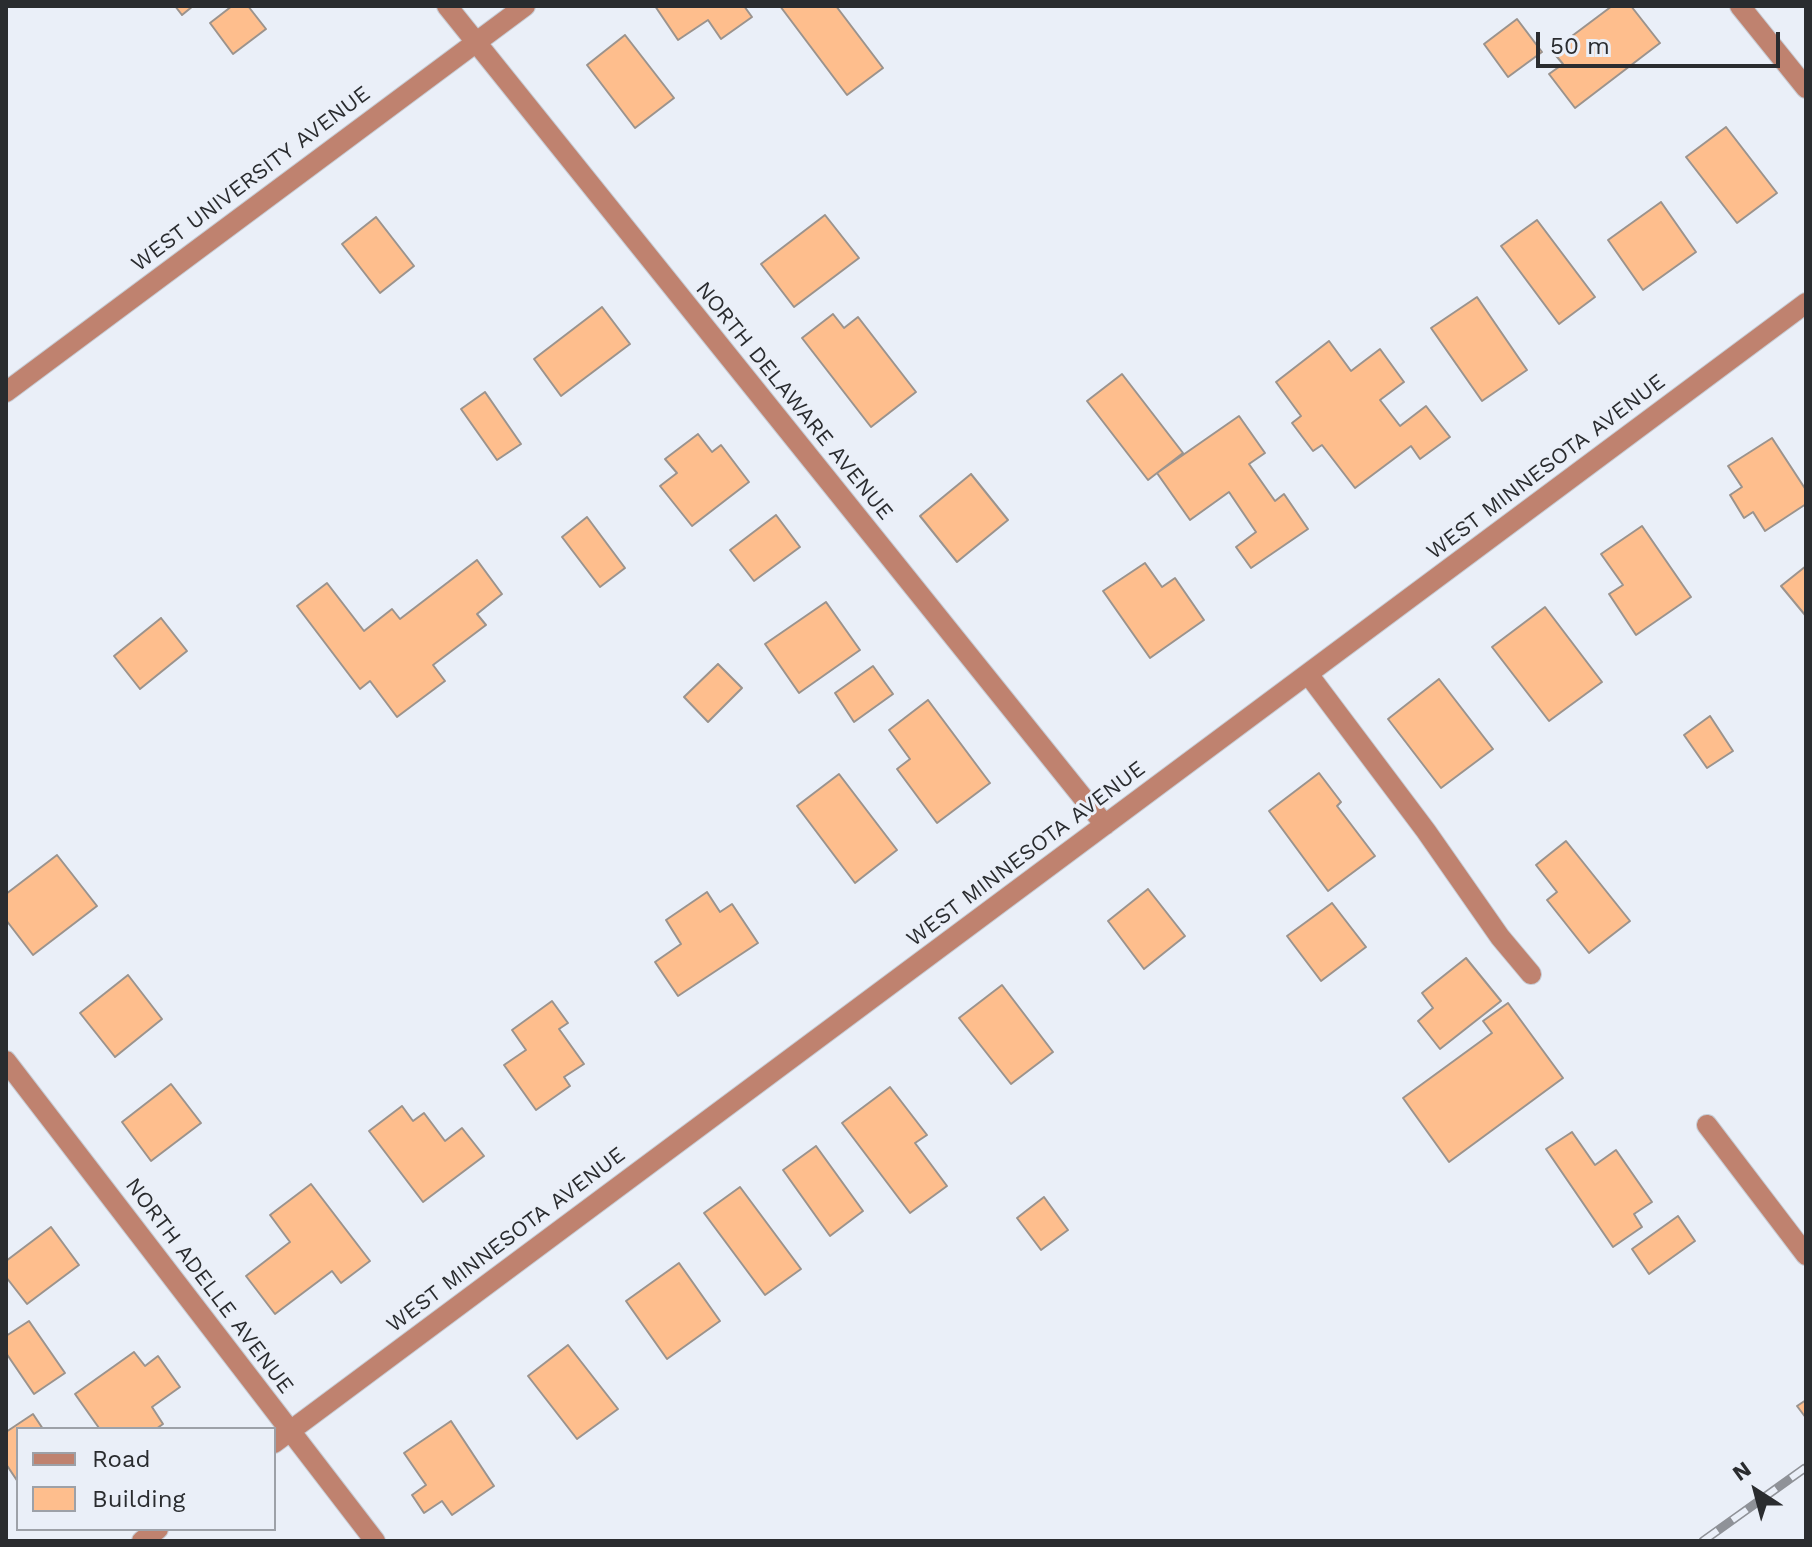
<!DOCTYPE html>
<html>
<head>
<meta charset="utf-8">
<style>
	body { margin:0 }
	#map { position:relative; width:1812px; height:1547px; overflow:hidden; background:#eaeff8; font-family:"Work Sans",sans-serif }
	canvas { display:block }
	.frame { position:absolute; inset:0; border:8px solid #2a2c2f; pointer-events:none }
	.legend { position:absolute; left:16px; top:1427px; width:260px; height:104px; box-sizing:border-box; background:#eaeff8; border:2px solid #9da1a8; margin:0; padding:10px 14px; list-style:none; font-size:24px; color:#2a2c2f }
	.legend li { display:flex; align-items:center; gap:16px; height:40px }
	.legend b { width:40px; border:2px solid #9da1a8 }
	.north { position:absolute; left:1716px; top:1451px; width:80px; height:80px; -webkit-text-stroke:6px #eaeff8; paint-order:stroke; rotate:324deg; font-size:22px; font-weight:700; line-height:32px; text-align:center; color:#2a2c2f }
	.north::after { content:''; display:block; margin:auto; width:28px; height:36px; background:#2a2c2f; clip-path:polygon(50% 0,100% 100%,50% 72%,0 100%) }
	.scale { position:absolute; left:1536px; top:32px; width:244px; height:36px; box-sizing:border-box; border:4px solid #2a2c2f; border-top:0; padding-left:10px; font-size:24px; line-height:28px; white-space:nowrap; color:#2a2c2f; -webkit-text-stroke:6px #eaeff8; paint-order:stroke }
</style>
</head>
<body>
<div id="map">
<canvas width="1812" height="1547"></canvas>
<div class="frame"></div>
<ul class="legend">
<li><b style="height:10px;background:#bf826f"></b>Road</li>
<li><b style="height:22px;background:#febe8d"></b>Building</li>
</ul>
<div class="north">N</div>
<div class="scale">50 m</div>
</div>
<script>
const c = document.querySelector('canvas').getContext('2d');
c.lineJoin = 'round';
function fill(path, color) { c.fillStyle = color; c.fill(path, 'evenodd'); }
const shape = rows => new Path2D(rows.map(r => 'M' + r).join(''));
function stroke(path, color, width, dash) { c.strokeStyle = color; c.lineWidth = width; c.lineCap = dash ? 'butt' : 'round'; c.setLineDash(dash || []); c.stroke(path); }
function drawText(font, color, halo, rows, align = 'center') {
  c.font = font + ' "Work Sans",sans-serif'; c.lineWidth = 6; c.setLineDash([]); c.textBaseline = 'middle'; c.strokeStyle = halo; c.fillStyle = color; for (const [text, x, y, turn = 0] of rows) {
    c.save(); c.translate(x, y); c.rotate((+turn || 0) * Math.PI / 180); c.textAlign = isNaN(turn) ? turn : align; if (halo) c.strokeText(text, 0, 0); c.fillText(text, 0, 0); c.restore();
  }
}
const building = shape([
	[175,6,193,6,182,15,175,6],
	[232,6,248,6,266,29,233,54,210,23,232,6],
	[655,6,744,6,752,17,721,39,708,20,678,40,655,6],
	[780,6,836,6,883,68,847,95,780,6],
	[1612,6,1631,6,1660,43,1575,108,1549,74,1563,64,1552,51,1612,6],
	[1517,19,1542,52,1508,77,1484,44,1517,19],
	[625,35,674,98,635,128,587,65,625,35],
	[1726,127,1777,193,1737,223,1686,157,1726,127],
	[1661,202,1696,252,1643,290,1608,240,1661,202],
	[825,215,859,258,794,307,761,264,825,215],
	[376,217,414,266,380,293,342,244,376,217],
	[1537,220,1595,297,1559,324,1501,246,1537,220],
	[1477,297,1527,370,1482,401,1431,328,1477,297],
	[602,307,630,344,561,396,534,359,602,307],
	[833,314,844,328,858,317,916,392,871,427,802,338,833,314],
	[1329,341,1351,371,1380,349,1404,382,1380,400,1400,426,1426,406,1450,437,1420,459,1411,446,1355,488,1322,445,1313,451,1292,423,1301,416,1276,382,1329,341],
	[1122,374,1183,453,1148,480,1087,401,1122,374],
	[485,392,521,444,497,460,461,409,485,392],
	[1239,416,1265,453,1249,464,1275,501,1284,494,1308,529,1251,568,1236,547,1256,532,1229,492,1190,520,1157,473,1239,416],
	[698,434,712,452,721,445,749,482,692,526,660,486,677,473,665,459,698,434],
	[1772,438,1806,490,1806,504,1765,531,1753,512,1744,518,1730,495,1742,487,1728,466,1772,438],
	[971,474,1008,520,957,562,920,516,971,474],
	[776,515,800,547,754,581,730,550,776,515],
	[587,517,625,568,600,587,562,537,587,517],
	[1642,526,1691,597,1636,635,1609,594,1623,585,1601,554,1642,526],
	[477,560,502,594,477,614,486,625,433,665,445,681,397,717,370,681,360,689,297,606,327,583,364,631,392,609,400,619,477,560],
	[1145,563,1162,587,1175,578,1204,620,1150,658,1103,591,1145,563],
	[1806,566,1806,614,1805,615,1781,586,1806,566],
	[826,602,860,650,799,693,765,644,826,602],
	[1545,607,1602,682,1549,721,1492,647,1545,607],
	[161,618,187,651,140,689,114,656,161,618],
	[718,664,742,688,708,722,684,697,718,664],
	[873,666,893,694,854,722,835,693,873,666],
	[1439,679,1493,749,1441,788,1388,719,1439,679],
	[928,700,990,783,937,823,897,769,910,759,889,730,928,700],
	[1710,716,1733,751,1707,768,1684,735,1710,716],
	[1319,773,1341,802,1337,806,1375,856,1328,891,1269,811,1319,773],
	[839,774,897,850,855,883,797,806,839,774],
	[1566,841,1630,921,1589,953,1547,900,1557,892,1536,865,1566,841],
	[57,855,97,906,33,955,6,920,6,894,57,855],
	[1148,889,1185,936,1144,969,1108,921,1148,889],
	[707,892,720,912,732,904,758,943,678,996,655,962,681,944,666,920,707,892],
	[1332,903,1366,947,1321,981,1287,936,1332,903],
	[1466,958,1501,1001,1440,1049,1418,1021,1433,1008,1422,993,1466,958],
	[128,975,162,1019,115,1057,80,1013,128,975],
	[1002,985,1053,1052,1011,1084,959,1018,1002,985],
	[552,1001,568,1023,559,1029,584,1064,564,1077,570,1086,536,1110,504,1065,526,1050,512,1030,552,1001],
	[1508,1003,1563,1078,1449,1162,1403,1098,1492,1033,1483,1021,1508,1003],
	[171,1084,201,1123,151,1161,122,1122,171,1084],
	[890,1087,927,1135,915,1143,947,1186,910,1213,842,1123,890,1087],
	[402,1106,413,1121,424,1113,445,1141,462,1128,484,1156,423,1202,369,1131,402,1106],
	[1572,1132,1595,1165,1616,1150,1652,1202,1634,1214,1642,1227,1613,1247,1546,1149,1572,1132],
	[816,1146,863,1211,830,1236,783,1170,816,1146],
	[311,1184,370,1261,341,1283,332,1271,275,1314,246,1276,290,1242,270,1215,311,1184],
	[740,1187,801,1269,765,1295,704,1213,740,1187],
	[1044,1197,1068,1230,1041,1250,1017,1218,1044,1197],
	[1678,1216,1695,1241,1649,1274,1632,1249,1678,1216],
	[51,1227,79,1265,27,1304,6,1277,6,1261,51,1227],
	[679,1263,720,1321,667,1359,626,1301,679,1263],
	[29,1321,65,1373,34,1394,6,1353,6,1336,29,1321],
	[568,1345,618,1409,577,1439,528,1376,568,1345],
	[134,1352,145,1366,158,1356,180,1387,152,1407,163,1424,156,1429,97,1429,99,1428,75,1394,134,1352],
	[1806,1400,1806,1418,1797,1406,1806,1400],
	[33,1414,43,1429,18,1429,18,1482,6,1464,6,1432,33,1414],
	[451,1421,494,1486,452,1515,442,1501,424,1513,412,1495,426,1485,404,1453,451,1421]
]);
fill(building, '#febe8d');
stroke(building, '#9b938d', 2);
const minor = shape([
	[447,6,1105,825],
	[1740,6,1806,88],
	[6,392,525,6],
	[1308,674,1426,831,1500,937,1531,974],
	[6,1061,375,1541],
	[1707,1125,1806,1255],
	[274,1443,1806,303],
	[142,1541,158,1529]
]);
stroke(minor, '#c7ccd4', 22);
stroke(minor, '#bf826f', 20);
const rail = shape([
	[1703,1541,1805,1468]
]);
stroke(rail, '#8f9298', 9);
stroke(rail, '#eaeff8', 6, [18]);
drawText('22px', '#2a2c2f', '#eaeff8', [
	["WEST UNIVERSITY AVENUE",251,179,-37],
	["NORTH DELAWARE AVENUE",794,401,51],
	["WEST MINNESOTA AVENUE",1546,467,-37],
	["WEST MINNESOTA AVENUE",1026,854,-37],
	["WEST MINNESOTA AVENUE",506,1240,-37],
	["NORTH ADELLE AVENUE",209,1286,53]
]);
</script>
</body>
</html>
